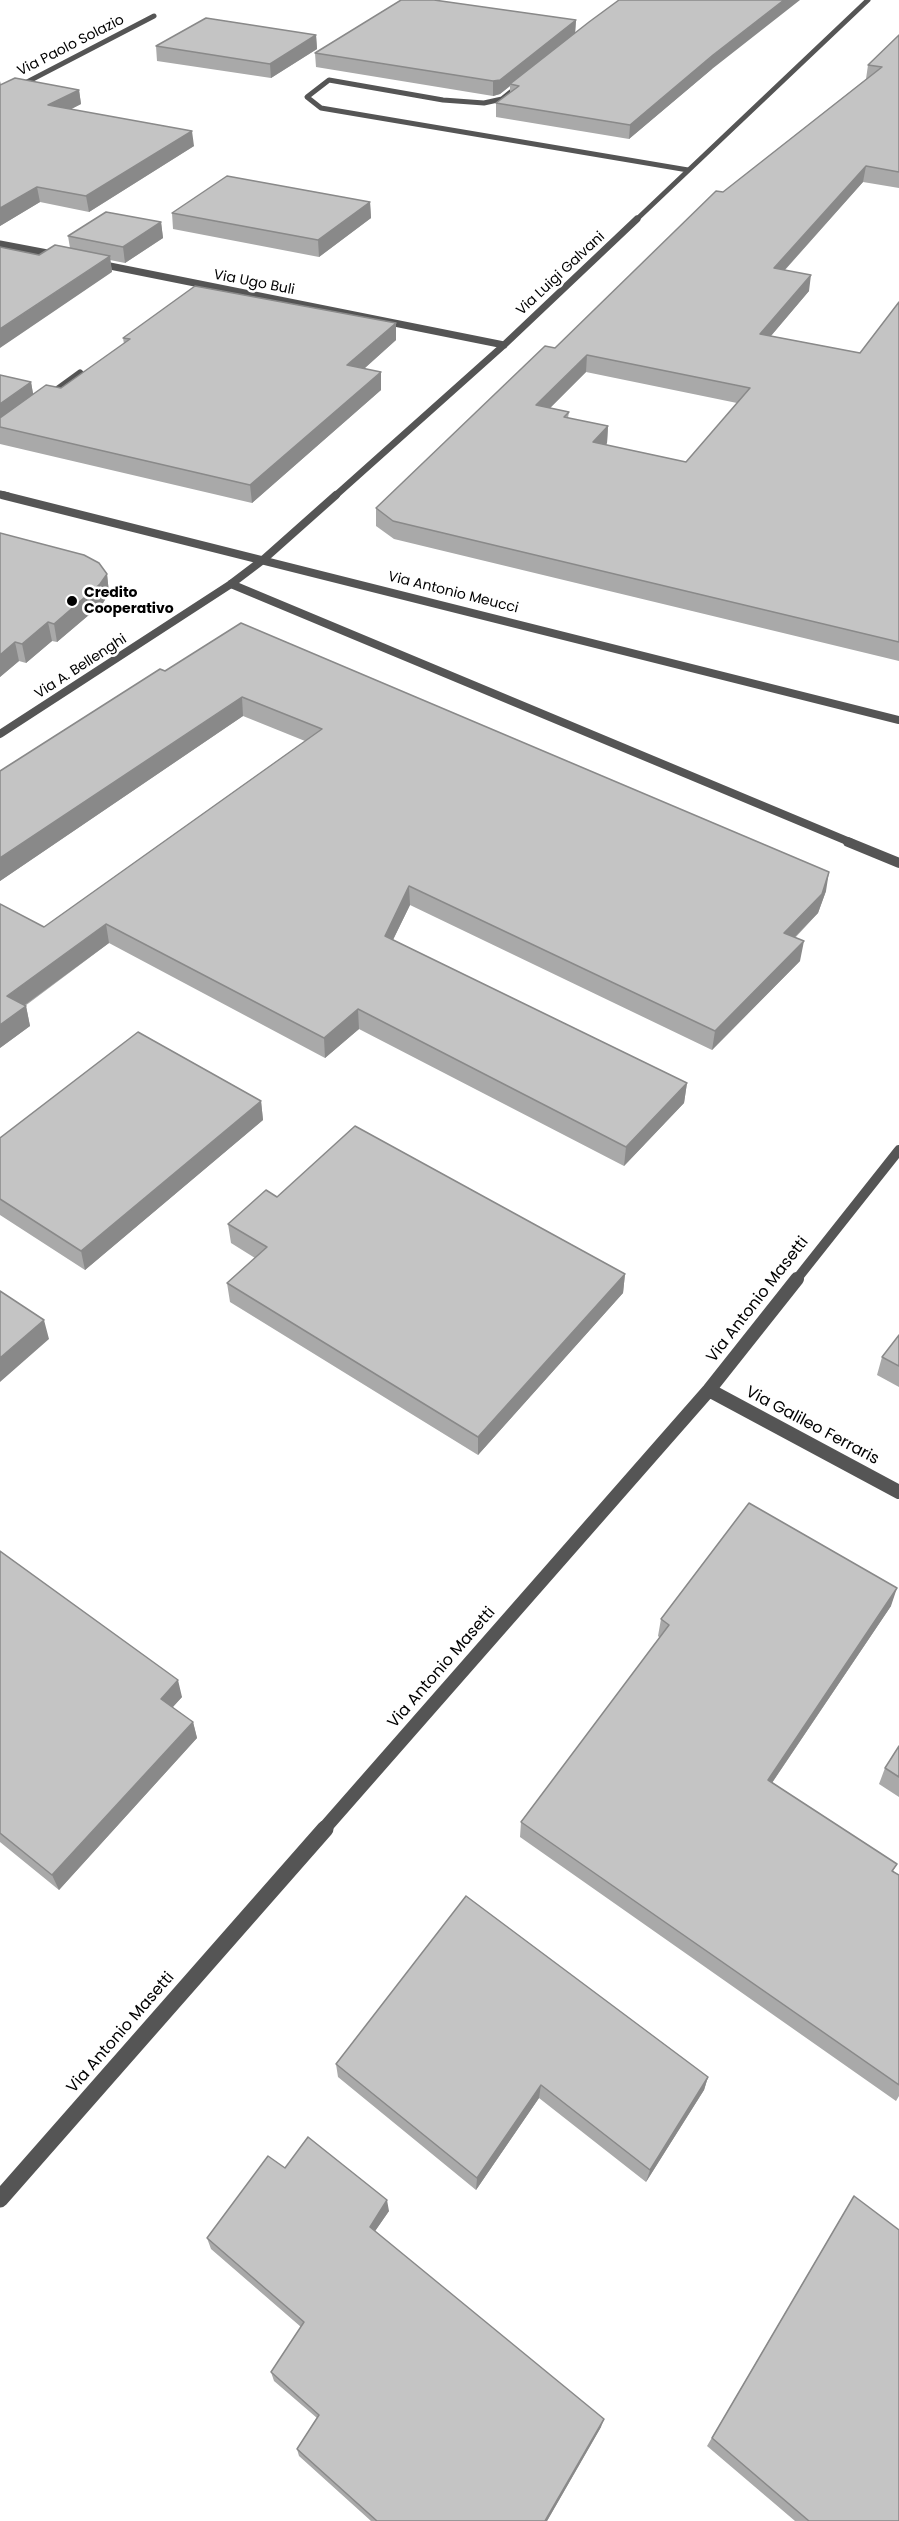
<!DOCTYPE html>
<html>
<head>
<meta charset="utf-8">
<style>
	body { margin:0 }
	canvas { display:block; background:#fff }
</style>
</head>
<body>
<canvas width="899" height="2521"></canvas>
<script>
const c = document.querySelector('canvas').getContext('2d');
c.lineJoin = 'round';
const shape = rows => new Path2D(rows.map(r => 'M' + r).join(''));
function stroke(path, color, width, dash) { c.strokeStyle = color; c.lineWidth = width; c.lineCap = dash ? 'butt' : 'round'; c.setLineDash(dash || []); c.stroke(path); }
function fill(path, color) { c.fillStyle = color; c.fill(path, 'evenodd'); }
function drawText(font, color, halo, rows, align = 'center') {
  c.font = font + ' Poppins,sans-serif'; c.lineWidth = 5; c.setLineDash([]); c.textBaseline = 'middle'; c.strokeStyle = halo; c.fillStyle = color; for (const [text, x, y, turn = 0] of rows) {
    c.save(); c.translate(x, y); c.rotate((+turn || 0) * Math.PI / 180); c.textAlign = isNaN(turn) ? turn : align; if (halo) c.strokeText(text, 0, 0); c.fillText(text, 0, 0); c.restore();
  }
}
stroke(shape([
	[523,82,502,99,484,103,443,100,329,80,307,97,321,108,688,170]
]), '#555', 5);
stroke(shape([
	[47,397,80,373]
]), '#555', 7);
stroke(shape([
	[231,584,852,843]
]), '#555', 8);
stroke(shape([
	[848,842,899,863]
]), '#555', 10);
stroke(shape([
	[0,96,154,16],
	[636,220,868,0]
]), '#555', 5);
stroke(shape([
	[0,244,58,255],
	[95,263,504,345],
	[335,496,504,345,637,219]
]), '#555', 7);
stroke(shape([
	[0,734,231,584,264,559,336,495]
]), '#555', 8);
stroke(shape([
	[796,1280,899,1150]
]), '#555', 10);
stroke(shape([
	[709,1390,899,1492],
	[323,1830,709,1390,797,1279]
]), '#555', 14);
stroke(shape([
	[0,2199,325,1829]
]), '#555', 17);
stroke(shape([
	[0,494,8,496]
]), '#555', 7);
stroke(shape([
	[2,495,899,720]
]), '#555', 8);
fill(shape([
	[576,20,575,33,712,69,629,139,496,117,496,103,510,92,510,86,500,94,493,96,316,67,315,53],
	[316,35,317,49,271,78,157,61,156,46],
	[899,35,899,188,863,182,785,270,809,291,771,336,860,353,899,302,899,661,394,539,376,526,376,508,555,348,723,192,866,79,868,65],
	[586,372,737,403,686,462,606,445,607,443,608,426,568,418,569,412,550,408],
	[0,81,1,84,79,90,81,104,71,109,194,146,89,212,40,202,0,226],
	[370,202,371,218,319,257,173,229,172,213],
	[161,222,163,238,125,263,110,260,112,272,39,255,70,248,68,236],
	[396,323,396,340,364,369,381,390,252,503,0,444,0,427,31,382,33,394,61,388,124,344,123,338],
	[0,533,107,574,109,593,103,603,57,642,52,641,26,663,19,661,0,677],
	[160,669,826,891,818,913,795,938,800,961,712,1050,410,905,393,940,687,1083,684,1103,624,1166,359,1029,325,1058,109,943,25,1006,26,1006,30,1026,0,1048,44,927,305,741,243,716,0,881,0,771],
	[261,1101,263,1120,85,1270,0,1215,0,1138],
	[277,1197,625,1274,623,1293,478,1455,230,1302,227,1283,255,1258,231,1243,228,1224],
	[899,1335,899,1387,877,1375,882,1357],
	[0,1551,182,1697,172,1707,193,1722,197,1738,59,1890,0,1842],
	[891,1606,772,1783,897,1864,893,1871,899,1875,899,2096,896,2101,520,1837,521,1822,660,1638,658,1636,661,1619],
	[899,1746,899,1797,879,1784,885,1768],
	[336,2064,708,2077,704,2090,646,2182,539,2098,476,2190,338,2077],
	[285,2168,389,2211,375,2231,601,2427,547,2521,371,2521,299,2456,297,2449,317,2418,274,2381,271,2372,301,2327,211,2249,207,2238],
	[854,2196,899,2521,795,2521,707,2446]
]), '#a9a9a9');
fill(shape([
	[784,0,800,0,712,69,629,139,630,125,713,55],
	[576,20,575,34,510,84,510,86,500,94,493,96,493,81],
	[316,35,317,49,271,78,270,64],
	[79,90,81,104,50,120,48,105],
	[192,131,194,146,89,212,86,196],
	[866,166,863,182,772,284,774,268],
	[37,187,40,202,0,226,0,208],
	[370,202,371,218,319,257,318,240],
	[161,222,163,238,125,263,123,247],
	[110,256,112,272,0,348,0,329],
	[811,275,809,291,758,351,760,334],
	[396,323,396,340,348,383,347,365],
	[587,355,586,372,536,422,536,405],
	[381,372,381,390,252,503,250,485],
	[31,382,34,399,0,424,0,404],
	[608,426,607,443,592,460,593,442],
	[107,574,109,593,103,603,57,642,54,624],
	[48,622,52,641,26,663,22,644],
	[15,642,19,661,0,677,0,655],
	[242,697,243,716,0,881,0,858],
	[829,872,826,891,818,913,780,952,784,933],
	[409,886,410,905,385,956,385,936],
	[106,924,109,943,11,1015,7,996],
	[804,941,800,961,712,1050,715,1031],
	[26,1006,30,1026,0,1048,0,1025],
	[358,1009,359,1029,325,1058,324,1038],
	[687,1083,684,1103,624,1166,626,1147],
	[261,1101,263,1120,85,1270,81,1251],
	[625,1274,623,1293,478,1455,478,1437],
	[44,1320,49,1339,0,1382,0,1358],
	[897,1588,891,1606,763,1796,768,1780],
	[178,1680,182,1697,165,1716,161,1699],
	[193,1722,197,1738,59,1890,52,1875],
	[708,2077,704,2090,646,2182,650,2170],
	[541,2085,539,2098,476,2190,477,2178],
	[387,2200,389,2211,371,2237,370,2227],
	[604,2419,601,2427,547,2521,545,2521]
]), '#898989');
const building = shape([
	[401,0,434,0,576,20,500,80,493,81,315,53,401,0],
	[619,0,784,0,713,55,630,125,496,103,519,86,510,84,589,22,619,0],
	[206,18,316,35,270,64,156,46,206,18],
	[899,35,899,172,866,166,774,268,811,275,760,334,860,353,899,302,899,642,393,521,376,508,545,346,555,348,716,191,723,192,882,67,868,65,899,35],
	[587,355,750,388,686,462,593,442,608,426,564,417,569,412,536,405,587,355],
	[15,78,79,90,48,105,192,131,86,196,37,187,0,208,0,85,15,78],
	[227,176,370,202,318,240,172,213,227,176],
	[106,212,161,222,123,247,68,236,106,212],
	[55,245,110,256,0,329,0,247,39,255,55,245],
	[195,286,396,323,347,365,381,372,250,485,0,427,0,418,46,385,61,388,130,339,123,338,195,286],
	[0,375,31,382,0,404,0,375],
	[0,533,84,555,99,563,107,574,100,584,54,624,48,622,22,644,15,642,0,655,0,533],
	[241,623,829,872,822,894,784,933,804,941,715,1031,409,886,385,936,687,1083,626,1147,358,1009,324,1038,106,924,7,996,26,1006,0,1025,0,904,44,927,322,729,242,697,0,858,0,771,160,669,165,671,241,623],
	[138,1032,261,1101,81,1251,0,1199,0,1138,138,1032],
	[355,1126,625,1274,478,1437,227,1283,267,1247,228,1224,266,1190,277,1197,355,1126],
	[0,1291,44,1320,0,1358,0,1291],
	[899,1335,899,1366,882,1357,899,1335],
	[749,1503,897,1588,768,1780,897,1864,892,1871,899,1875,899,2085,521,1822,669,1625,661,1619,749,1503],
	[0,1551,178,1680,161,1699,193,1722,52,1875,0,1833,0,1551],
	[899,1746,899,1777,885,1768,899,1746],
	[466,1896,708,2077,650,2170,541,2085,477,2178,336,2064,466,1896],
	[308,2137,387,2200,370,2227,604,2419,545,2521,377,2521,297,2449,319,2415,271,2372,304,2322,207,2238,268,2156,285,2168,308,2137],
	[854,2196,899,2230,899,2521,809,2521,712,2438,854,2196]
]);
fill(building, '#c4c4c4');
stroke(building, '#898989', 1.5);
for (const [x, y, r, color] of [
	[72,601,6,"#000"]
]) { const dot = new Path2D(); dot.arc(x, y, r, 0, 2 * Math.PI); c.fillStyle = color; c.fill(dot); stroke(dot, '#fff', 2); }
drawText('14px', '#000', '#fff', [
	["Via Paolo Solazio",71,46,-27],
	["Via Luigi Galvani",561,274,-43],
	["Via Ugo Buli",254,283,11],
	["Via Antonio Meucci",453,593,14],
	["Via A. Bellenghi",81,667,-33]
]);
drawText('bold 14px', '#000', '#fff', [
	["Credito",84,593],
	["Cooperativo",84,609]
], 'left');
drawText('16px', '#000', '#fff', [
	["Via Antonio Masetti",758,1300,-52],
	["Via Galileo Ferraris",812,1426,28],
	["Via Antonio Masetti",442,1668,-49],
	["Via Antonio Masetti",121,2033,-49]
]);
</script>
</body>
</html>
